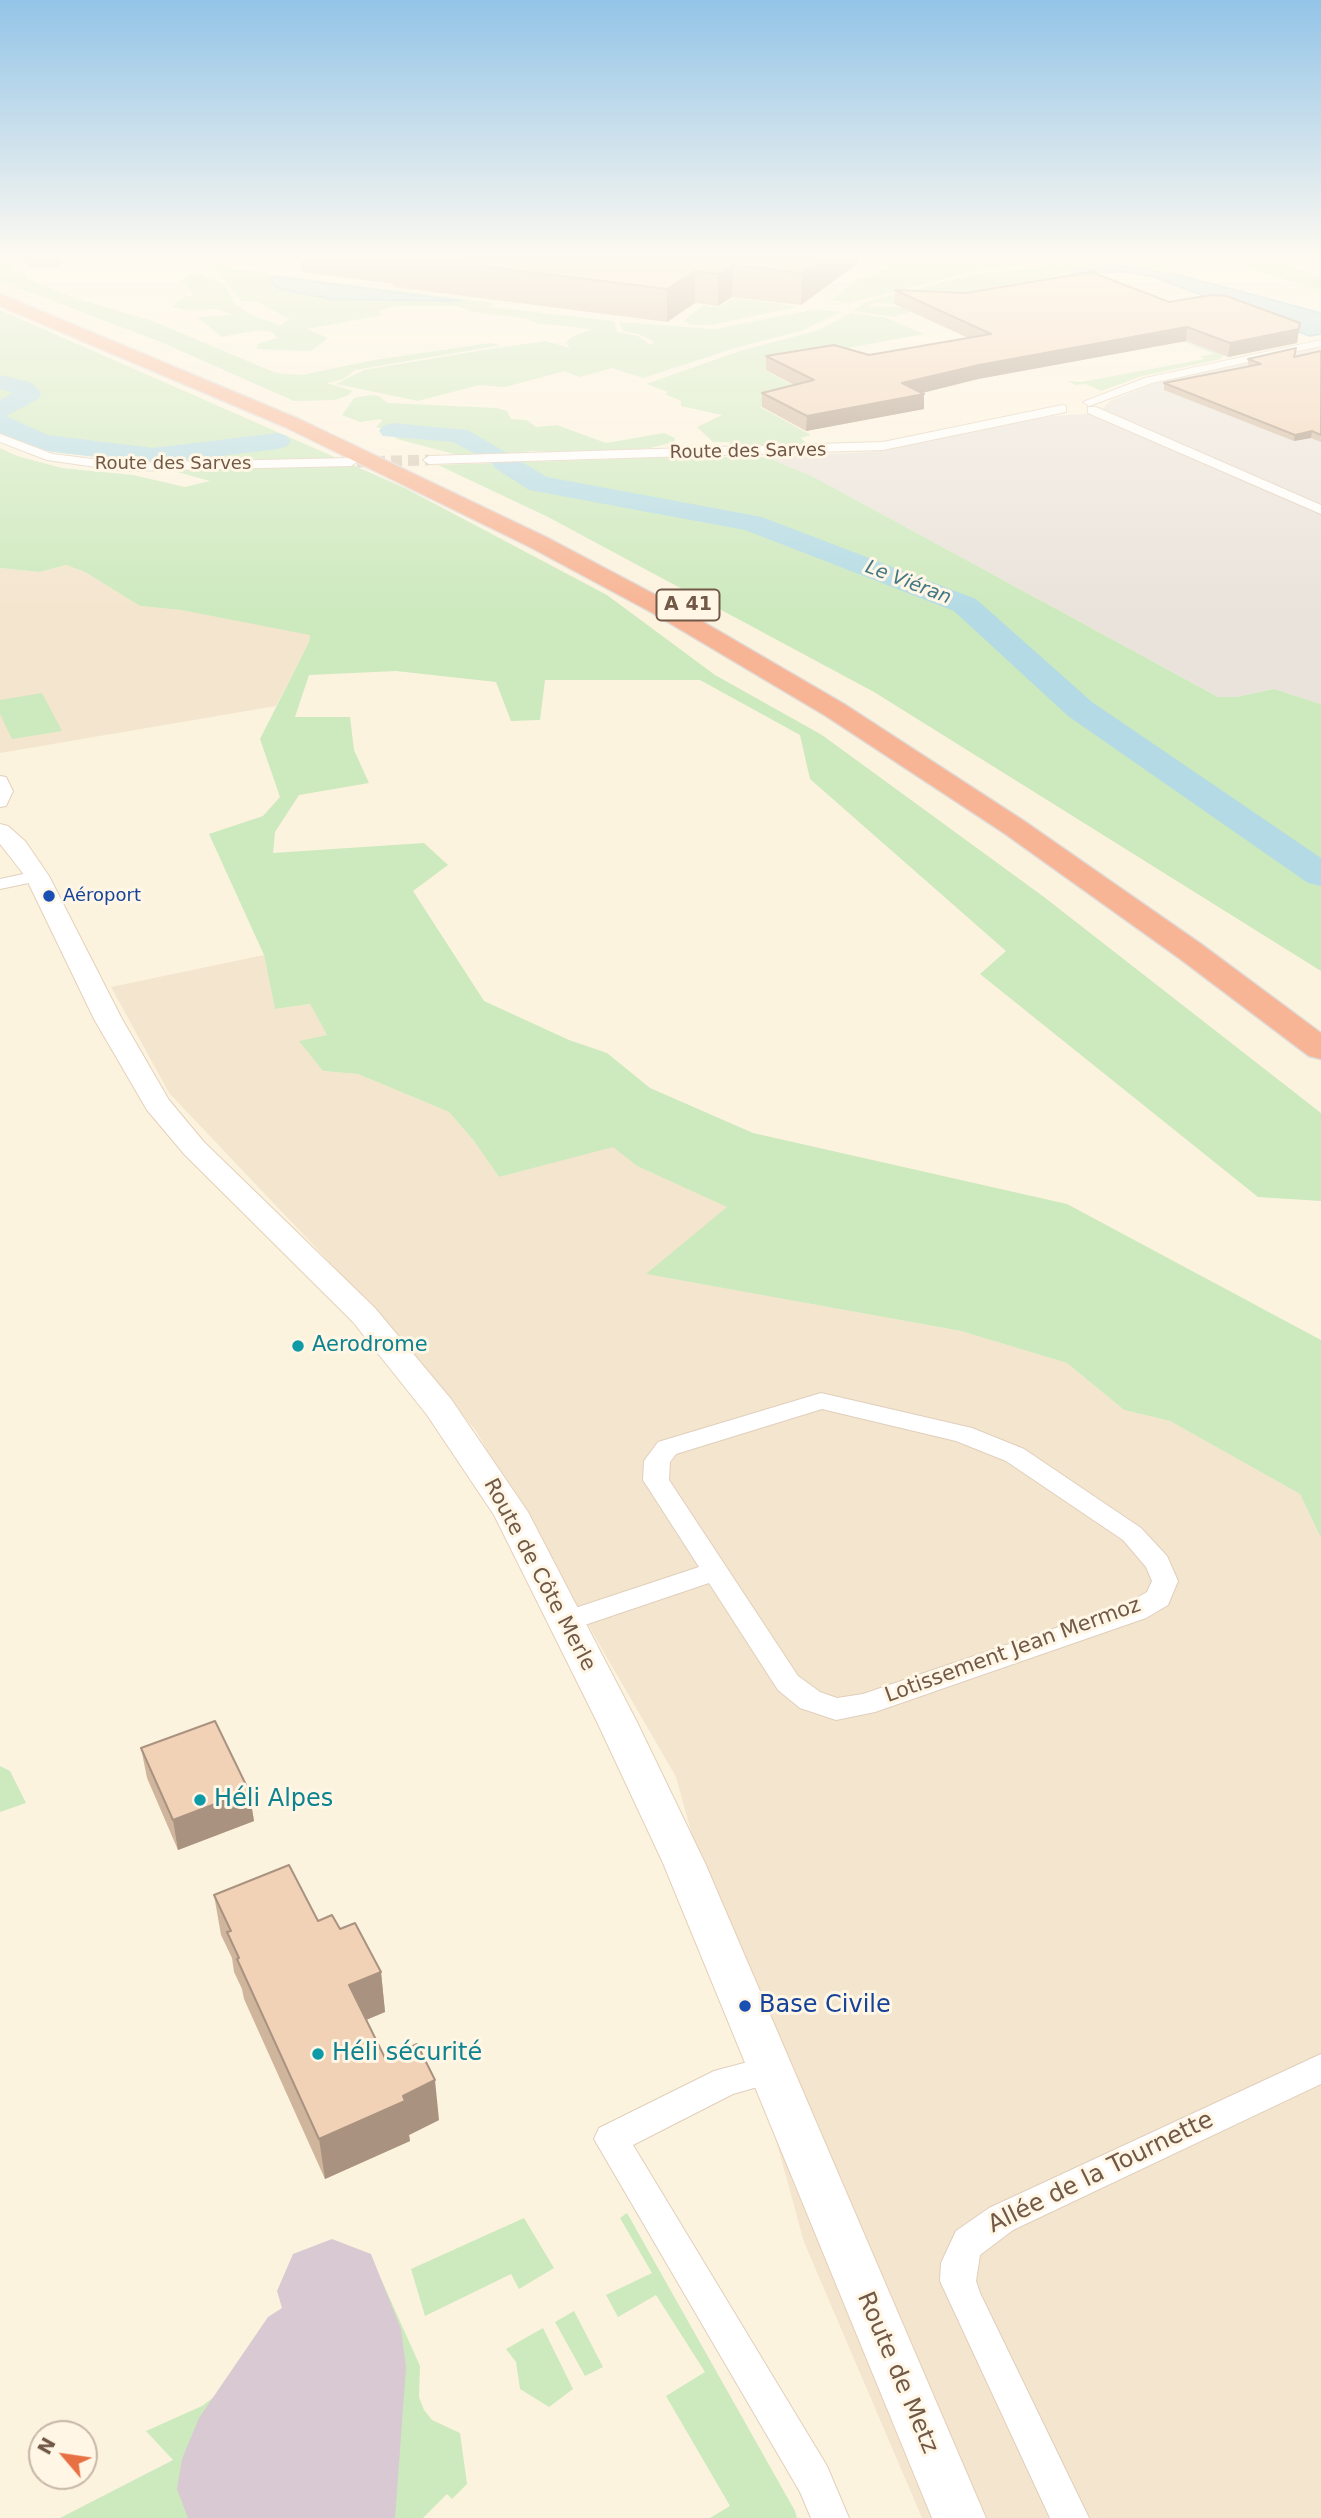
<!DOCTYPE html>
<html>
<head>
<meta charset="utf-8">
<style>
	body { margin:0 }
	#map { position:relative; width:1321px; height:2518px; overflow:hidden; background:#fcf3df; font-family:"DejaVu Sans",sans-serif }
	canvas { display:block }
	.north { position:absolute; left:28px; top:2420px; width:70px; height:70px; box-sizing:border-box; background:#fff6e5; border:2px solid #c7b7a6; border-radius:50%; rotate:299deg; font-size:19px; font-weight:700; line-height:28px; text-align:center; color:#725947 }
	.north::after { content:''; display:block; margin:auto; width:24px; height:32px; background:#e87143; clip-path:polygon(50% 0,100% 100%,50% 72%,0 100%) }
</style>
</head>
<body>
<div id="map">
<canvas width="1321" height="2518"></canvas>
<div class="north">N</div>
</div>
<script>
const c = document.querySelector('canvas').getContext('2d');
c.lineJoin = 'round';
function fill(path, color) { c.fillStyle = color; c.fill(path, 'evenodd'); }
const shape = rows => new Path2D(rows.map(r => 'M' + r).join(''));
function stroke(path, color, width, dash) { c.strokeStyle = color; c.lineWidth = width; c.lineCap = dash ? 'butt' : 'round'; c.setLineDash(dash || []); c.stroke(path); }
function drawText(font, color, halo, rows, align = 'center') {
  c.font = font + ' "DejaVu Sans",sans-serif'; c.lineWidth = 6; c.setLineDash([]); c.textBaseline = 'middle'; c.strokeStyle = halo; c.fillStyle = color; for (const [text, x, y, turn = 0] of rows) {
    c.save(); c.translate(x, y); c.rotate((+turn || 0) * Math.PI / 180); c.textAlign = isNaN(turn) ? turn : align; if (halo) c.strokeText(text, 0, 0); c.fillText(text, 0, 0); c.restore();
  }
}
fill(shape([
	[66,565,85,572,140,606,181,610,310,634,309,642,276,706,0,753,0,568,40,572],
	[264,955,275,1009,310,1004,327,1035,300,1041,323,1071,358,1074,449,1112,474,1141,499,1177,613,1146,637,1166,728,1207,647,1274,961,1331,1067,1363,1124,1410,1170,1421,1300,1494,1321,1538,1321,2518,922,2518,804,2242,676,1777,476,1431,375,1310,169,1093,111,987]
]), '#f4e5ce');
fill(shape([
	[1321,346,1321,704,1274,689,1236,697,1218,697,812,476,766,457,870,452,1052,416,1099,413,1110,401,1157,382]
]), '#eae3db');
fill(shape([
	[0,259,20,259,9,271,27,274,27,279,74,298,150,320,276,373,302,375,374,360,490,343,501,345,355,370,343,379,327,383,353,391,347,396,335,400,294,401,163,343,0,281],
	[901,259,1074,259,981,270,848,303,831,300,857,280,875,275],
	[1224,259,1270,259,1287,263,1321,277,1321,292],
	[1098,260,1161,264,1180,268,1169,270,1118,263,1098,265,1053,276,1061,279,1013,285,935,305,870,303,870,306,923,308,893,317,853,311,866,302,970,275],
	[212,264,268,274,494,303,490,307,614,321,617,332,638,336,650,345,655,342,638,334,623,331,619,322,715,329,816,309,842,312,801,331,735,348,643,378,612,368,579,377,564,371,505,387,479,385,418,401,336,384,364,370,484,350,545,341,570,348,566,343,570,338,591,329,535,323,528,319,472,312,457,306,394,306,378,312,384,315,307,329,328,338,311,351,256,349,259,343,278,338,272,332,259,330,222,337,197,317,233,315,216,309,184,310,172,307,178,300,194,295,188,287,178,282,195,273,224,284,235,304,253,316,281,325,289,319,258,302,241,301],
	[734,298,776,303,797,307,711,325,693,325,683,321,703,305,719,307],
	[0,310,405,488,607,595,715,675,822,735,1044,897,1321,1113,1321,1201,1258,1197,980,974,1006,951,810,779,800,735,700,680,545,680,540,720,511,721,496,682,396,671,309,675,295,717,350,717,354,750,369,783,299,795,275,832,273,853,424,843,448,865,413,891,484,1001,569,1040,607,1053,650,1088,753,1133,1067,1204,1321,1340,1321,1538,1300,1494,1170,1421,1124,1410,1067,1363,961,1331,646,1274,727,1207,637,1166,613,1147,499,1177,474,1141,449,1112,358,1074,323,1071,299,1041,327,1035,310,1004,275,1009,264,955,209,834,263,816,280,797,260,739,309,642,310,635,181,610,140,606,85,572,66,565,40,572,0,568,0,448,17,456,62,468,133,475,185,487,210,481,130,459,60,453,34,447,0,427],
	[851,313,887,318,924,334,810,355,814,361,765,370,807,393,760,407,811,435,801,438,807,444,731,448,729,442,713,442,697,427,722,415,681,406,681,401,665,394,668,392,646,384,740,351,819,330],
	[1142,325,1223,355,1221,359,1142,376,1101,391,1086,384,1076,385,1067,381,1081,382,1204,359,1200,356,1214,354],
	[371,395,379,396,387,403,497,408,507,411,511,419,527,420,536,427,557,425,606,443,664,433,675,438,674,442,650,448,592,453,531,451,492,458,454,454,397,439,388,430,376,427,382,421,381,419,360,422,342,415,354,398],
	[679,457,766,457,812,476,1218,697,1236,697,1274,689,1321,704,1321,971,874,692,548,517,438,465],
	[42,693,62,731,12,739,0,714,0,700],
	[0,1766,10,1771,26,1803,0,1812],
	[627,2213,795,2511,797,2518,710,2518,730,2506,666,2396,705,2372,656,2295,618,2317,606,2295,652,2273,620,2218],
	[524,2218,554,2268,519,2289,511,2274,425,2316,411,2269],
	[381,2279,420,2366,419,2397,424,2410,432,2420,460,2433,467,2484,452,2499,447,2494,423,2518,364,2518,367,2298],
	[574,2311,603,2367,585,2376,555,2322],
	[307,2313,306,2328,287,2359,240,2417,219,2454,212,2486,220,2518,60,2518,173,2460,146,2431,202,2406,251,2369],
	[543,2328,573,2389,549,2407,520,2389,516,2362,506,2349],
	[320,2375,327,2377,331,2388,324,2420,296,2424,277,2480,314,2488,315,2497,291,2503,278,2498,269,2486,265,2471,266,2456,273,2437,305,2385]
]), '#cde9be');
const water = shape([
	[1119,265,1178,275,1321,313,1321,334,1310,336,1154,277,1132,272,1071,272,1119,265],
	[273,277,278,277,460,301,331,299,277,288,271,280,273,277]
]);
fill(water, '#b4dbe5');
stroke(water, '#9acad7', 2);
fill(shape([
	[0,375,30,382,38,389,41,394,38,399,6,416,48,435,153,448,278,433,287,436,291,441,287,446,278,449,153,464,46,451,19,443,0,433,0,400,13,393,0,389,0,375],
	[392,423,468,430,547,477,762,517,976,599,1092,702,1321,858,1321,886,1308,883,1068,716,954,611,745,530,529,490,495,468,491,462,453,442,383,436,379,431,383,426,392,423]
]), '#b4dbe5');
fill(shape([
	[332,2239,371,2254,401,2329,406,2367,395,2518,188,2518,177,2489,182,2459,199,2418,268,2317,282,2308,277,2291,293,2254,332,2239]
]), '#d8c9d2');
stroke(shape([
	[357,462,429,460]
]), '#daccb9', 11, [11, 6]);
const minor = shape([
	[1321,340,1321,346,1152,383,1089,406,1083,402,1145,378,1321,340],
	[1062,405,1066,406,1066,412,883,450,429,464,423,460,429,456,883,442,1062,405],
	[1088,407,1096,407,1321,505,1321,514,1088,413,1088,407],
	[0,434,53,454,124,463,351,458,357,462,351,466,124,471,47,460,0,442,0,434],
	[0,776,6,777,13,791,6,806,0,807,0,776],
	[37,871,46,876,43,880,0,889,0,879,37,871],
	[821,1393,972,1428,1024,1449,1141,1528,1167,1556,1178,1581,1168,1605,1146,1618,875,1712,836,1720,800,1708,778,1690,709,1583,564,1632,554,1629,550,1622,554,1615,699,1567,643,1480,644,1461,658,1442,821,1393],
	[822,1409,956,1441,1006,1461,1123,1540,1146,1567,1152,1581,1147,1592,1126,1604,863,1694,837,1698,820,1692,798,1676,669,1480,670,1462,676,1454,822,1409],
	[1321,2054,1321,2084,1013,2230,980,2255,976,2281,980,2293,1089,2518,1050,2518,940,2281,941,2263,956,2231,989,2208,1321,2054],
	[770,2056,782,2060,786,2070,782,2080,733,2094,633,2145,827,2466,849,2518,811,2518,800,2492,594,2139,599,2128,714,2071,770,2056]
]);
const secondary = shape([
	[0,824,8,826,25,841,49,876,122,1019,169,1100,204,1142,375,1308,451,1399,528,1512,637,1722,705,1863,986,2518,932,2518,663,1863,597,1722,494,1515,427,1415,353,1322,184,1154,147,1110,94,1019,25,876,0,844,0,824]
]);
const motorway = shape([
	[0,294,299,419,546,537,669,602,844,704,1024,821,1201,944,1321,1033,1321,1059,1309,1056,1179,958,1004,833,826,716,651,612,530,547,285,427,0,306,0,294]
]);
stroke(minor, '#e0cfbc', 2);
stroke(secondary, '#e5d0b9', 2);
stroke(motorway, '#e0dad7', 3);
fill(minor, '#fff');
fill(secondary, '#fff');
fill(motorway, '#f7b595');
fill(shape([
	[25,259,112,259,111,261,63,261,57,268,27,267],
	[300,259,859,259,858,263,801,305,732,297,718,306,695,303,667,322,394,287,394,284,301,272],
	[895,290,1169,302,1300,323,1297,343,1228,357,1186,341,978,379,922,393,924,394,924,409,806,431,762,407,762,393,794,385,766,370,766,356,869,355,968,338,894,304],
	[1321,351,1321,442,1311,438,1294,441,1164,390,1164,383,1250,366,1248,365,1248,359,1294,357],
	[141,1748,249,1791,254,1821,178,1850,147,1778],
	[214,1895,318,1921,340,1929,381,1972,385,2012,366,2020,385,2058,439,2120,409,2135,410,2141,325,2179,244,1999,242,1989,234,1972,232,1958,221,1935]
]), '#d0b59d');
fill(shape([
	[56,259,63,259,63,261,57,268],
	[822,259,859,259,858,263,801,305,802,273],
	[733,265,732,297,718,306,718,274],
	[695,271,695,303,667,322,667,289],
	[1187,327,1186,341,978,379,902,398,902,383,979,365],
	[1299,329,1297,343,1228,357,1230,343],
	[924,394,924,409,806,431,807,416],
	[1312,431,1311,438,1294,441,1295,435],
	[249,1791,254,1821,178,1850,173,1820],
	[381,1972,385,2012,354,2025,349,1985],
	[435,2080,439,2120,409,2135,410,2141,325,2179,319,2139,403,2096]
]), '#a99380');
const building = shape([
	[422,259,822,259,802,273,733,265,718,274,695,271,667,289,422,259],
	[1091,272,1169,302,1212,295,1226,296,1300,323,1299,329,1230,343,1187,327,979,365,902,383,924,394,807,416,762,393,814,380,766,356,834,345,869,355,991,334,895,290,966,293,1091,272],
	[1296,348,1294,357,1321,351,1321,435,1312,431,1295,435,1164,383,1261,364,1248,359,1296,348],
	[215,1721,249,1791,173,1820,141,1748,215,1721],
	[289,1865,318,1921,332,1915,340,1929,355,1923,381,1972,349,1985,385,2058,417,2044,435,2080,403,2096,405,2101,319,2139,237,1959,239,1958,227,1932,231,1931,214,1895,289,1865]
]);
fill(building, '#f2d2b7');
stroke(building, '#a99380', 2);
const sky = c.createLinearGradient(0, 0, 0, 612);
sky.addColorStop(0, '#93c4e7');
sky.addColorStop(0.42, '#fefaf1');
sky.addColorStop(1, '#fefaf100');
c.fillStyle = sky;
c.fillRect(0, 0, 1321, 612);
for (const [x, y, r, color] of [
	[49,896,7,"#1a4fb4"],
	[298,1346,7,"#0f9aa8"],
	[200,1800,7,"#0f9aa8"],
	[745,2006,7,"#1a4fb4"],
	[318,2054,7,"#0f9aa8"]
]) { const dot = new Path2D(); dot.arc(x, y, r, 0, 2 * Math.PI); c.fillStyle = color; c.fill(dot); stroke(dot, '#fff6e5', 2.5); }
drawText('18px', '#725947', '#fff6e5', [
	["Route des Sarves",748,452,-1],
	["Route des Sarves",173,464]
]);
drawText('18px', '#164399', '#fff6e5', [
	["Aéroport",63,896]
], 'left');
drawText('italic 19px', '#417786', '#fff6e5', [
	["Le Viéran",908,583,21]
]);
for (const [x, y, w] of [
	[688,605,63]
]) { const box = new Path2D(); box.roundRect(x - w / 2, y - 15.5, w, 31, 5); c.fillStyle = '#fff6e5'; c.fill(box); stroke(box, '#725947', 2); }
drawText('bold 19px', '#725947', null, [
	["A 41",688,605]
]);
drawText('21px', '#0d838f', '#fff6e5', [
	["Aerodrome",312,1346]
], 'left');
drawText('21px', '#725947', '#fff6e5', [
	["Route de Côte Merle",539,1575,62],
	["Lotissement Jean Mermoz",1013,1651,-20]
]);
drawText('24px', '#0d838f', '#fff6e5', [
	["Héli Alpes",214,1800],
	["Héli sécurité",332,2054]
], 'left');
drawText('24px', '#164399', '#fff6e5', [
	["Base Civile",759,2006]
], 'left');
drawText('24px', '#725947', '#fff6e5', [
	["Allée de la Tournette",1101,2173,-26],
	["Route de Metz",897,2373,67]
]);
</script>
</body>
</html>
